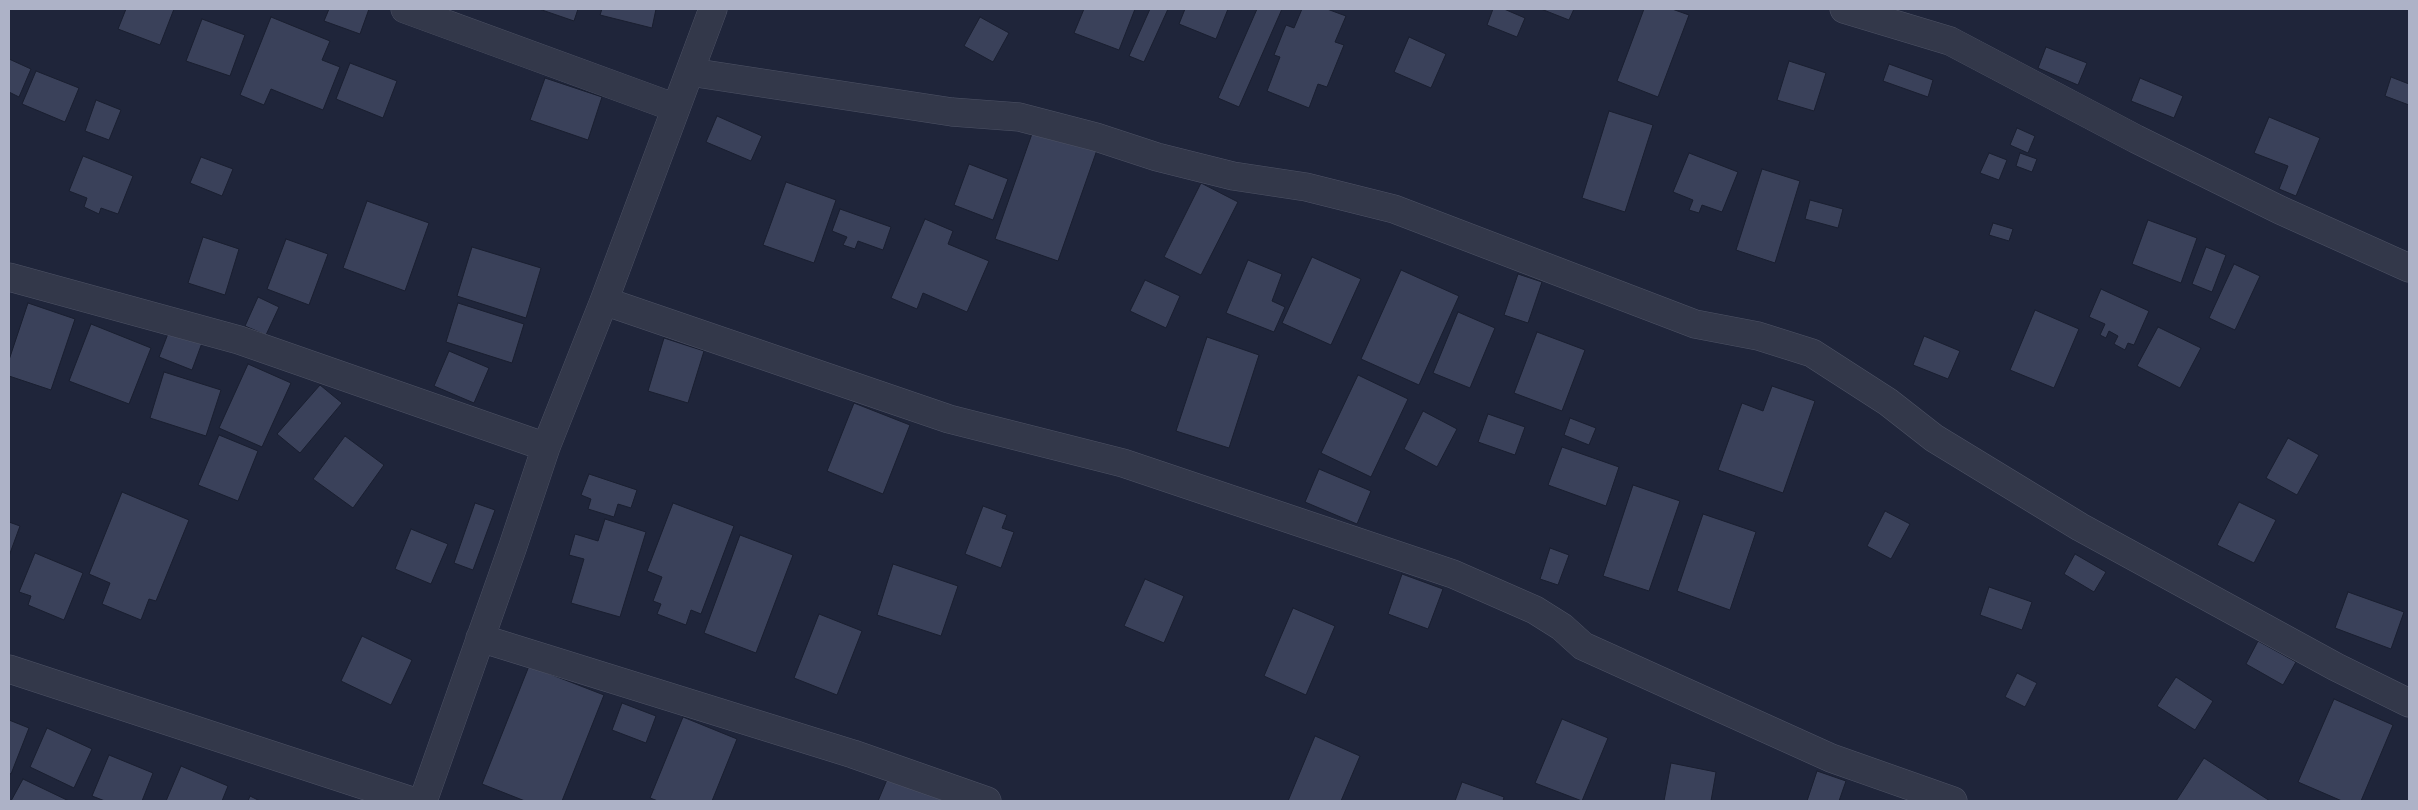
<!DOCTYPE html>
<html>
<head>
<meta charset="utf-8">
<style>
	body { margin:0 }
	#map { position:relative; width:2418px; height:810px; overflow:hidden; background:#1f253a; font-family:"Golos Text",sans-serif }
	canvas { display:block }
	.frame { position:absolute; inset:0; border:10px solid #adb2c7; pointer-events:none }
</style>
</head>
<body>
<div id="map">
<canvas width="2418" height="810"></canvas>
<div class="frame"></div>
</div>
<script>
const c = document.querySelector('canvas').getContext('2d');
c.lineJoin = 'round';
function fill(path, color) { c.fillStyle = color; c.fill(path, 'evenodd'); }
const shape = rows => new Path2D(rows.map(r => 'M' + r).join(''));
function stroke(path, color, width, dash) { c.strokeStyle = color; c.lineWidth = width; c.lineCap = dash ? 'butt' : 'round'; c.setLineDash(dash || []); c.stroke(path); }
const building = shape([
	[126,9,174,9,160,45,118,29,126,9],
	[329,9,369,9,360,34,324,21,329,9],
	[539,9,578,9,574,21,539,9],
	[602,9,656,9,652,28,600,15,602,9],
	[1084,9,1135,9,1119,50,1074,33,1084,9],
	[1150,9,1168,9,1144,62,1129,56,1150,9],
	[1185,9,1228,9,1216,39,1179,24,1185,9],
	[1257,9,1282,9,1239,107,1218,98,1257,9],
	[1302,9,1327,9,1346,16,1335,42,1344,45,1327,87,1318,84,1309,108,1267,91,1280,57,1274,55,1286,25,1294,28,1302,9],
	[1493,9,1504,9,1525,18,1517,37,1487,25,1493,9],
	[1541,9,1574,9,1569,20,1541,9],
	[1644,9,1672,9,1689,15,1658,97,1617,81,1644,9],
	[271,17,330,41,322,60,340,67,323,110,271,89,264,105,240,95,271,17],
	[980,17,1009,33,993,62,964,46,980,17],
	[202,19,245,35,230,76,186,61,202,19],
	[1409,37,1446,54,1431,88,1394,72,1409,37],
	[2046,47,2087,63,2078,85,2038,68,2046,47],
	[9,59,31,69,19,97,9,92,9,59],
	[1789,61,1826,73,1814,111,1777,100,1789,61],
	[350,63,397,81,383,118,336,99,350,63],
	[1889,64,1933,80,1928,97,1883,81,1889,64],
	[36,71,79,88,65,122,22,104,36,71],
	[2391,77,2409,84,2409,105,2385,96,2391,77],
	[545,78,602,97,588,140,530,120,545,78],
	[2140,78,2183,96,2174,118,2131,101,2140,78],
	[96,100,121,110,109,140,85,131,96,100],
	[1609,111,1653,125,1625,212,1582,198,1609,111],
	[717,116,762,136,751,161,706,142,717,116],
	[2269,117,2320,138,2296,196,2279,189,2288,166,2254,153,2269,117],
	[1034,128,1097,150,1058,261,995,239,1034,128],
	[2017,128,2035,136,2028,153,2010,145,2017,128],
	[1689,153,1738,172,1722,212,1702,205,1699,213,1689,210,1693,200,1673,192,1689,153],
	[1989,153,2007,160,1999,180,1980,173,1989,153],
	[2020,153,2037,159,2032,172,2016,166,2020,153],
	[83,156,133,176,118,214,101,208,99,214,84,207,87,198,69,191,83,156],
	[201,157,233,169,222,196,190,183,201,157],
	[969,164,1008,179,993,220,954,205,969,164],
	[1762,169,1800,181,1775,263,1736,250,1762,169],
	[786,182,836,200,814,263,763,245,786,182],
	[1201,183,1238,202,1201,275,1164,257,1201,183],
	[1810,200,1843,209,1838,228,1805,219,1810,200],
	[367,201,429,223,405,291,343,268,367,201],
	[840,209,891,227,883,250,858,241,855,249,843,245,847,237,832,231,840,209],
	[925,219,953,231,948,244,989,261,967,312,923,293,917,309,891,298,925,219],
	[2148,220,2197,238,2181,283,2132,264,2148,220],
	[1993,223,2013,229,2009,241,1989,235,1993,223],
	[203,237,239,249,225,295,188,283,203,237],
	[286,239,328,254,309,305,267,289,286,239],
	[472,247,541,268,526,318,457,296,472,247],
	[2206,247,2226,255,2212,292,2192,284,2206,247],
	[1312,257,1361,279,1331,345,1282,323,1312,257],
	[1248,260,1282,274,1272,301,1285,307,1274,332,1226,313,1248,260],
	[2234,264,2260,276,2235,330,2209,318,2234,264],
	[1401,270,1459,296,1419,385,1361,359,1401,270],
	[1518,274,1542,282,1528,323,1504,315,1518,274],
	[1145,280,1180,296,1166,328,1130,311,1145,280],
	[2101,289,2149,311,2134,345,2128,343,2125,350,2114,344,2118,336,2109,331,2106,338,2100,335,2105,324,2089,317,2101,289],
	[258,297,279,307,266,335,245,326,258,297],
	[28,303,75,319,51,390,9,376,9,360,28,303],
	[458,303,524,324,512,363,446,342,458,303],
	[2035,310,2079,329,2054,388,2010,370,2035,310],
	[1458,312,1495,328,1470,388,1433,373,1458,312],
	[91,324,151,348,129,404,69,381,91,324],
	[2158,327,2201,348,2180,388,2137,366,2158,327],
	[169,331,202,343,192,370,159,357,169,331],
	[1537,332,1585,350,1562,411,1514,393,1537,332],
	[1924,336,1960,351,1948,379,1913,365,1924,336],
	[1207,337,1259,355,1229,448,1176,431,1207,337],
	[664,338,704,351,688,403,648,391,664,338],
	[449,351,489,368,474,403,434,386,449,351],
	[248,364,291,383,262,447,219,428,248,364],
	[164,372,221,390,206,436,150,418,164,372],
	[1358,375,1408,399,1371,477,1321,453,1358,375],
	[320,385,342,403,300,453,277,434,320,385],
	[1772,386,1815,401,1783,493,1718,470,1742,403,1763,411,1772,386],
	[854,403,910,425,883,494,827,471,854,403],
	[1423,411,1457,429,1437,467,1404,449,1423,411],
	[1488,414,1525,427,1515,455,1478,442,1488,414],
	[1570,418,1596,428,1589,445,1564,435,1570,418],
	[219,435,258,451,238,501,198,485,219,435],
	[345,436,384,465,353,508,313,479,345,436],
	[2288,438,2319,455,2297,495,2266,478,2288,438],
	[1562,447,1619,467,1606,506,1548,485,1562,447],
	[1319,469,1371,491,1357,524,1305,502,1319,469],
	[589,474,637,490,631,508,618,504,614,517,588,509,591,499,581,495,589,474],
	[1633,485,1680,501,1649,591,1603,576,1633,485],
	[122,492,189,520,156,601,149,599,141,620,102,604,110,583,89,574,122,492],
	[2239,502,2276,520,2254,563,2217,545,2239,502],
	[475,503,495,510,473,570,454,563,475,503],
	[673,503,734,526,701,614,691,610,686,625,657,614,661,604,653,601,662,577,647,571,673,503],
	[983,506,1007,515,1002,528,1014,532,1001,568,965,554,983,506],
	[1885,511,1910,524,1891,559,1867,546,1885,511],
	[1703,514,1756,532,1730,610,1677,591,1703,514],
	[605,519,646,532,620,617,571,603,584,559,569,555,575,534,598,541,605,519],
	[9,522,20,526,9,556,9,522],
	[411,529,448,544,431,584,395,569,411,529],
	[740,535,793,555,756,653,704,633,740,535],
	[1550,548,1569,555,1558,585,1540,579,1550,548],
	[35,553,83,573,64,620,28,605,31,596,19,592,35,553],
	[2075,554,2106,572,2094,592,2064,574,2075,554],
	[893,564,958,586,941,636,877,615,893,564],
	[1402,574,1443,589,1428,629,1388,614,1402,574],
	[1145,579,1184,596,1164,643,1124,626,1145,579],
	[1989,587,2032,602,2022,630,1980,615,1989,587],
	[2348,592,2404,612,2391,649,2335,628,2348,592],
	[1293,608,1335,626,1306,695,1264,676,1293,608],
	[819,614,862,631,837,695,794,678,819,614],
	[362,636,412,660,391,705,341,681,362,636],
	[2258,641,2296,662,2283,685,2246,664,2258,641],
	[529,666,604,695,562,801,525,801,482,784,529,666],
	[2017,673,2037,683,2025,707,2005,697,2017,673],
	[2176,677,2213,701,2195,730,2157,706,2176,677],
	[2334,699,2393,725,2361,801,2342,801,2298,782,2334,699],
	[622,703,656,716,646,743,612,730,622,703],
	[683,717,737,739,712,801,658,801,650,798,683,717],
	[1562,719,1608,738,1582,801,1535,783,1562,719],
	[9,720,29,728,11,774,9,773,9,720],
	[47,728,92,749,74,788,30,767,47,728],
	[1315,736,1360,756,1341,801,1288,801,1315,736],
	[109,755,153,773,142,801,105,801,92,796,109,755],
	[2204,758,2270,801,2176,801,2204,758],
	[1671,763,1716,772,1711,801,1664,801,1671,763],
	[181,766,228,786,222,801,166,801,181,766],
	[891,770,963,801,878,801,891,770],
	[1817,771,1846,781,1839,801,1807,801,1817,771],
	[23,779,69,801,11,801,23,779],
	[1462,782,1504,797,1503,801,1455,801,1462,782],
	[250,796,260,801,248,801,250,796]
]);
fill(building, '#3a415a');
stroke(building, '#1a1f30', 1);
const minor = shape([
	[405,9,676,108],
	[1844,9,1950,41,2136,139,2280,210,2409,268],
	[690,72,952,112,1019,117,1096,137,1157,157,1233,176,1306,187,1394,209,1695,324,1758,336,1812,353,1888,402,1934,438,2080,527,2336,667,2409,703],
	[9,277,239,340,546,447],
	[604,301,949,419,1123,463,1453,574,1535,610,1562,627,1583,646,1831,758,1953,801],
	[480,638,853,754,987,801],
	[9,669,412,801],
	[423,801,513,546,546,447,604,301,713,9]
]);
stroke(minor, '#4d5265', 29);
stroke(minor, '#33384a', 28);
</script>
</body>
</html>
